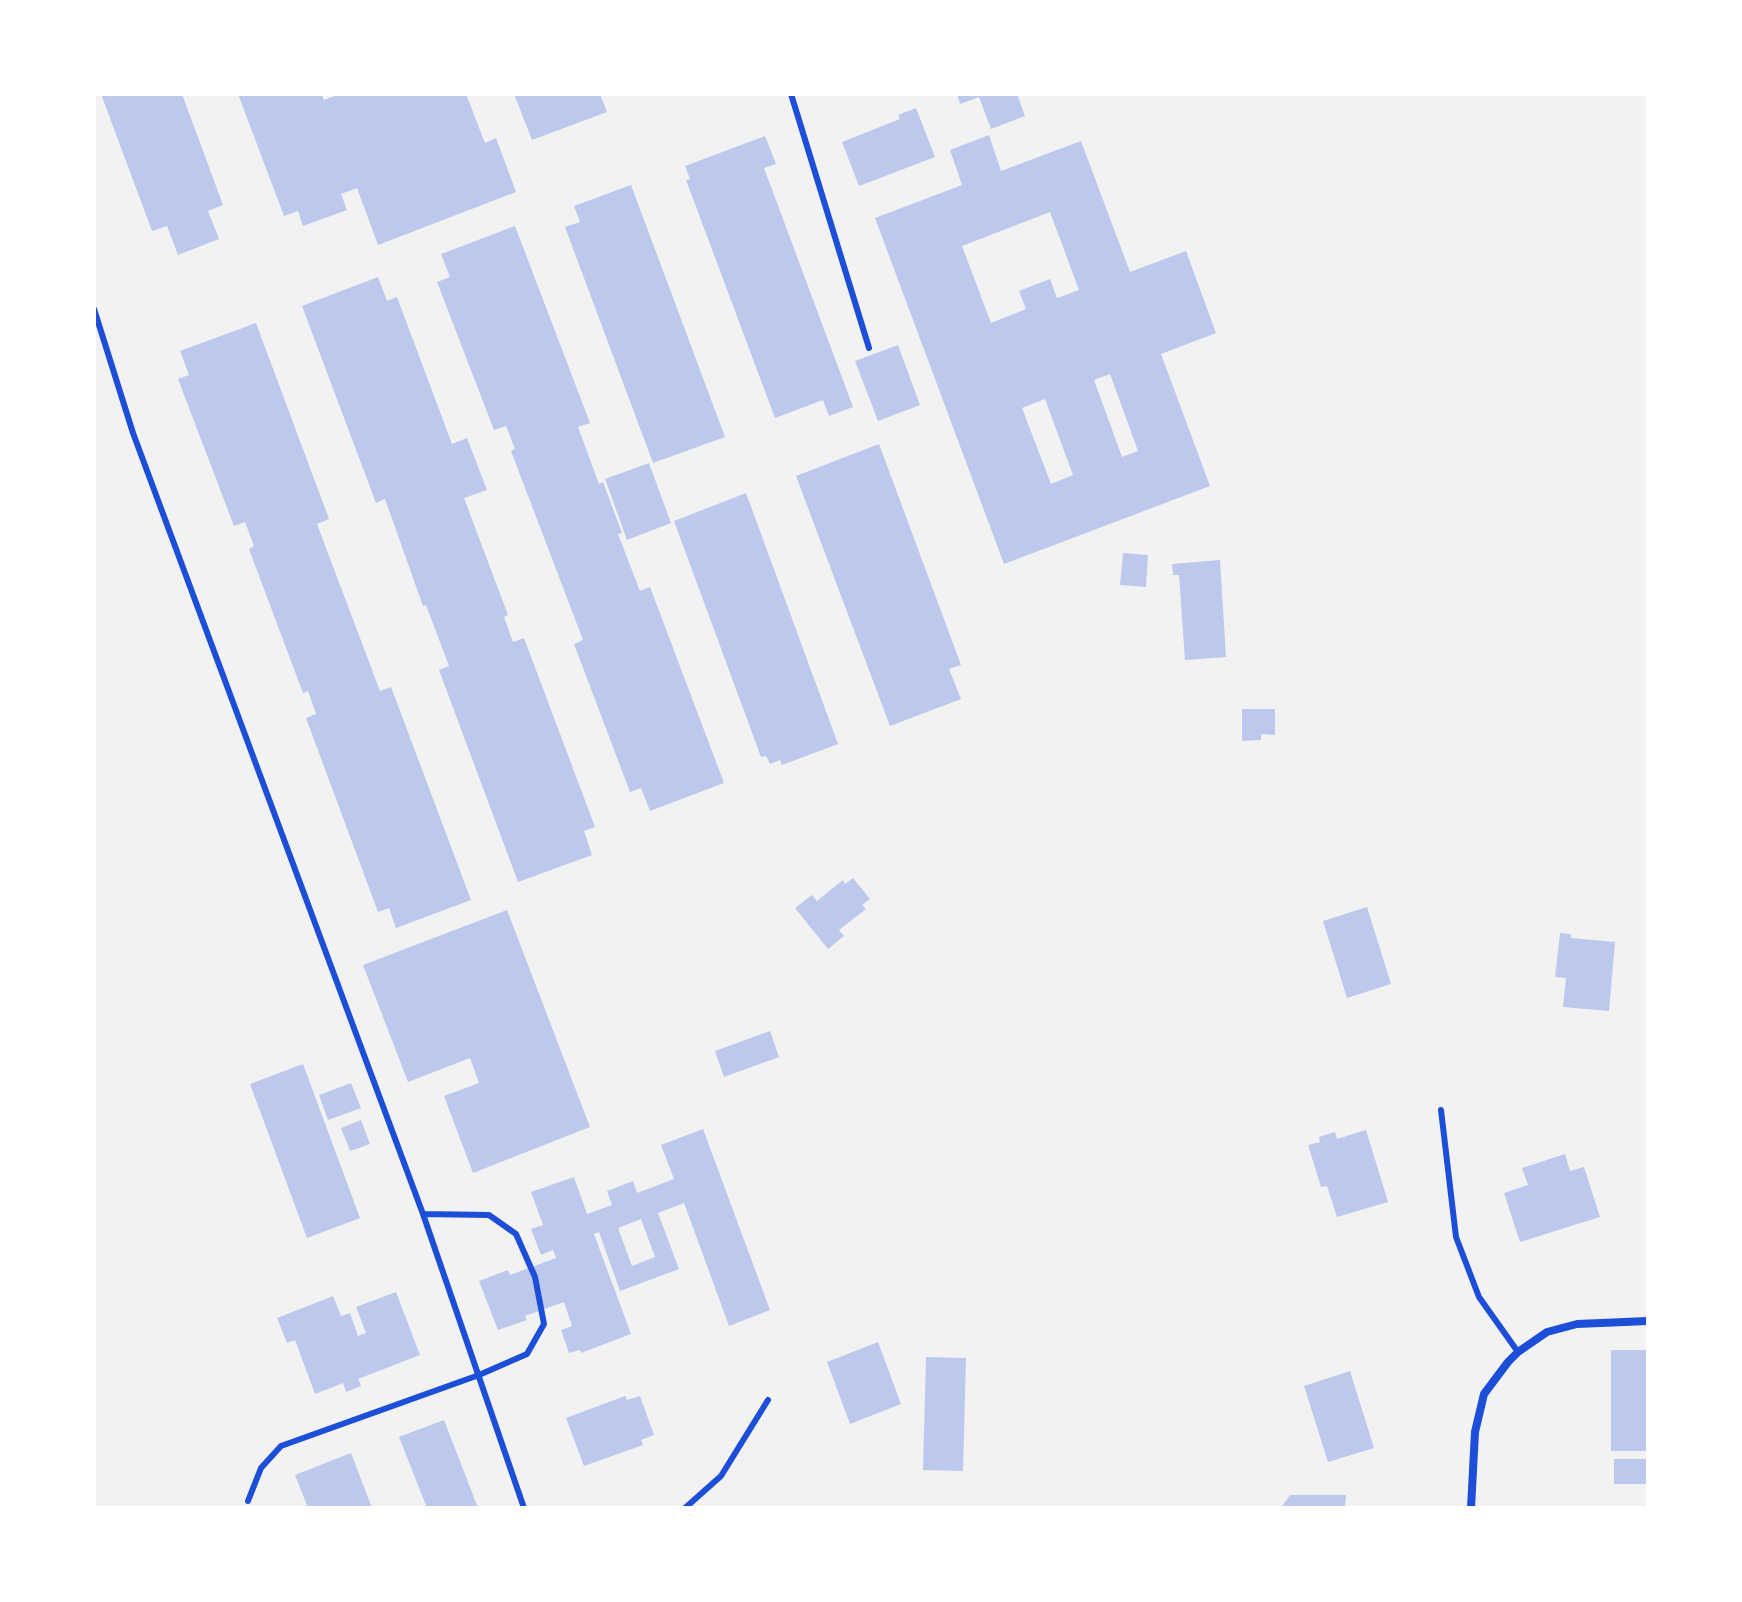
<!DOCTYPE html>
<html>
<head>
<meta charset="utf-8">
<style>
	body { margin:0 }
	#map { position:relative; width:1742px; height:1602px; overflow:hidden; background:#f2f2f2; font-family:Quicksand,sans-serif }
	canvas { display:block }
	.frame { position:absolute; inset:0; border:96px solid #fff; pointer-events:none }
</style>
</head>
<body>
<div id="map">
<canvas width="1742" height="1602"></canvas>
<div class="frame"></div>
</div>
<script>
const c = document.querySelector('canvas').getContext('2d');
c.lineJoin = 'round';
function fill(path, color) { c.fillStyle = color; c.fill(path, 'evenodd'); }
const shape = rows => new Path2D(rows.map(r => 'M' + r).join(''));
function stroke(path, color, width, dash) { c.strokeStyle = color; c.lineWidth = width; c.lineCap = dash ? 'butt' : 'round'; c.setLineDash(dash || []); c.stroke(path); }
fill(shape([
	[101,94,182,94,223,205,208,211,219,239,178,255,167,226,152,231],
	[238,94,322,94,324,100,340,94,466,94,485,143,496,138,516,192,378,245,357,188,341,194,347,210,303,226,298,211,284,216],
	[514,94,600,94,607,112,532,140],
	[957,94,1017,94,1025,116,991,129,979,97,960,104],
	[916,108,935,157,859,186,842,142,900,119,898,115],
	[989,135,1001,171,1081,141,1130,272,1186,251,1216,333,1161,354,1210,486,1004,564,875,218,962,185,950,150],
	[1050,212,1079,290,1057,298,1050,279,1019,291,1026,309,991,323,962,246],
	[1110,374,1138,451,1122,457,1094,380],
	[1045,399,1073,475,1051,484,1022,408],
	[765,136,776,164,764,168,853,407,829,416,823,400,775,418,686,180,690,179,685,166],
	[631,185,725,437,653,463,565,227,580,222,574,206],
	[515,226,590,423,578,427,599,484,603,482,622,533,618,534,640,591,650,587,724,783,650,811,641,788,630,792,574,644,583,640,511,451,515,449,506,426,494,430,437,282,450,277,441,254],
	[378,277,387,301,397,297,452,444,467,438,487,490,464,498,508,615,504,617,513,642,524,638,595,827,584,831,592,855,518,882,439,670,449,666,426,605,423,606,385,499,376,503,302,306],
	[256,323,329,519,317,524,380,691,391,687,471,900,396,928,389,908,378,912,306,718,316,714,308,691,303,693,249,549,254,546,245,522,234,526,178,379,189,375,180,351],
	[898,345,920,405,878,421,855,361],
	[879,444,961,665,949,669,961,699,890,726,796,476],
	[649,463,671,523,627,540,605,479],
	[746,493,838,744,782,765,780,760,770,764,766,756,761,757,674,521],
	[1123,553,1148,555,1146,587,1120,585],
	[1220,560,1226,657,1185,660,1179,575,1173,575,1172,564],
	[1242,709,1275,709,1275,735,1261,734,1261,740,1242,741],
	[853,878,870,899,862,905,866,909,839,930,844,936,828,949,795,908,812,895,817,901,843,880,845,884],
	[1367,907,1391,984,1347,998,1323,921],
	[507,910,590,1127,473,1173,444,1096,479,1083,470,1058,408,1082,363,965],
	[1560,933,1571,934,1571,938,1615,942,1609,1011,1563,1007,1566,978,1555,977],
	[770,1031,779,1057,724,1077,715,1051],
	[303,1064,360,1218,307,1238,250,1084],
	[351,1083,361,1108,328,1120,319,1095],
	[361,1120,370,1144,350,1151,341,1128],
	[703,1129,770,1310,729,1326,684,1203,658,1213,679,1269,620,1291,599,1232,594,1234,631,1334,581,1353,580,1350,569,1353,561,1330,572,1326,564,1302,525,1316,527,1320,498,1330,479,1281,508,1270,510,1275,556,1258,553,1250,541,1255,531,1229,543,1225,531,1192,574,1177,587,1214,612,1205,607,1191,633,1181,637,1193,674,1179,661,1145],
	[641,1219,655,1257,632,1266,618,1228],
	[1366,1130,1388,1202,1337,1217,1327,1186,1321,1187,1308,1145,1320,1142,1319,1137,1335,1132,1337,1139],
	[1565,1154,1570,1171,1584,1167,1600,1217,1520,1242,1504,1193,1528,1185,1522,1168],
	[396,1292,420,1355,358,1379,361,1386,346,1392,343,1383,315,1394,295,1340,287,1343,277,1318,333,1296,341,1316,350,1313,358,1336,366,1333,356,1307],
	[878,1342,901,1404,850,1424,827,1362],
	[1611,1350,1648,1350,1648,1451,1611,1451],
	[926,1357,966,1358,963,1471,923,1470],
	[1350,1371,1374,1448,1328,1462,1304,1386],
	[625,1396,627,1400,640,1396,654,1435,641,1440,643,1445,584,1466,566,1418],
	[444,1420,478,1508,427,1508,399,1437],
	[351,1453,372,1508,308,1508,295,1475],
	[1614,1459,1648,1459,1648,1484,1614,1484],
	[1290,1495,1346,1495,1345,1508,1281,1508]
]), '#bdc9ec');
stroke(shape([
	[791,94,869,348],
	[94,309,133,433,423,1214,524,1508],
	[1441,1110,1456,1237,1479,1297,1518,1352],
	[248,1501,261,1468,281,1446,479,1375,527,1354,544,1324,535,1277,516,1234,489,1215,423,1214],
	[685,1508,721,1476,768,1400]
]), '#1d4ed8', 6);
stroke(shape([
	[1471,1508,1475,1432,1484,1394,1508,1362,1518,1352,1547,1332,1577,1324,1648,1321]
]), '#1d4ed8', 8);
</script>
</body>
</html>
